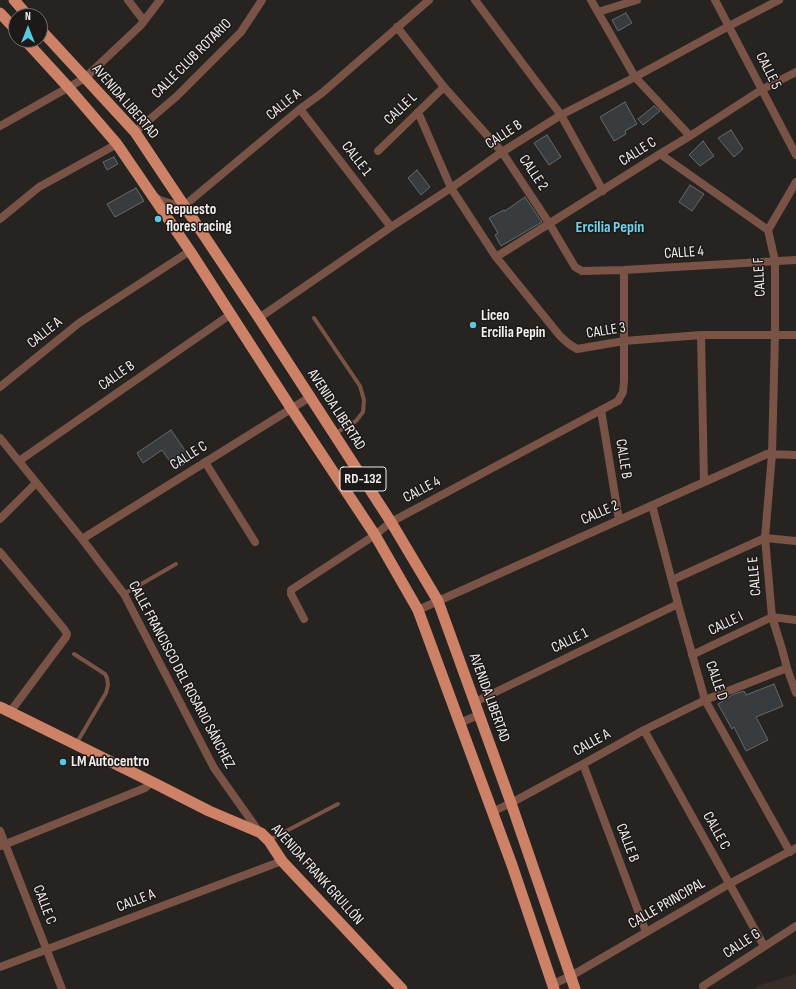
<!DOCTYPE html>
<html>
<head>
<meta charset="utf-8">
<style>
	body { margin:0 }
	#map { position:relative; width:796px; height:989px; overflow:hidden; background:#272321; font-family:"Sofia Sans Condensed",sans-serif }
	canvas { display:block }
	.north { position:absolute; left:8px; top:8px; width:40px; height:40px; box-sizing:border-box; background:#1d1918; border:1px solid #726e6d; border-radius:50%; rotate:0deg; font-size:11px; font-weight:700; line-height:16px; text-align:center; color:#f1eeed }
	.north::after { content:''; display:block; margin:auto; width:14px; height:18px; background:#58c9e3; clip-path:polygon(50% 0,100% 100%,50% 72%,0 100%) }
</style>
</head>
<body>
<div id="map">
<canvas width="796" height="989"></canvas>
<div class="north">N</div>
</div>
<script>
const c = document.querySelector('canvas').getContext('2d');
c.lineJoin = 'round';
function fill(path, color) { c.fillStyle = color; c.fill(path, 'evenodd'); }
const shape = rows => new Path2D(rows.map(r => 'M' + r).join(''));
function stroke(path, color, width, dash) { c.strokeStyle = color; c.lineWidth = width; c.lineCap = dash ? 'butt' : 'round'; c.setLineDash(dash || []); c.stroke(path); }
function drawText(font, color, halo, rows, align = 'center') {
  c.font = font + ' "Sofia Sans Condensed",sans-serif'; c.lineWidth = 3; c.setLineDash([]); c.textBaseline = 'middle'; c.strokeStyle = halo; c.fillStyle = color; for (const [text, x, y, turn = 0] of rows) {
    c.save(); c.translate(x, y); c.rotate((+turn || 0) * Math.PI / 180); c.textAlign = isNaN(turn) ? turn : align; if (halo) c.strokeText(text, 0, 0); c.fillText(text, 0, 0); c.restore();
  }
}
fill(shape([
	[796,974,796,989,755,989,757,986]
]), '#372d29');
const building = shape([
	[626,13,632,23,618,31,612,20,626,13],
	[625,102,637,124,625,131,626,134,614,141,600,117,625,102],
	[654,106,660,111,643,125,638,119,654,106],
	[731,130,743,149,734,157,718,138,731,130],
	[547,135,561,157,549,165,534,143,547,135],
	[703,141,714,156,700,166,689,155,703,141],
	[114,157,118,164,107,170,103,162,114,157],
	[417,170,430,187,421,195,408,178,417,170],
	[690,185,704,194,692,211,679,202,690,185],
	[136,188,144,201,115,217,107,204,136,188],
	[525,197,542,222,501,246,495,235,498,233,489,218,504,210,505,211,525,197],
	[171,430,191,459,176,470,162,450,143,463,137,453,171,430],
	[774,684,783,706,756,717,768,740,746,751,734,727,732,729,718,704,734,694,744,691,746,695,774,684]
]);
fill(building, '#383c3e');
stroke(building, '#656a6b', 1);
stroke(shape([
	[314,318,360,386,364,400,363,412,356,421,334,434],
	[124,594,176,564],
	[74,654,105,674,107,678,108,685,106,693,76,744],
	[269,840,338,804]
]), '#795346', 4);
stroke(shape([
	[128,0,144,21],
	[475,0,561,115,603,191],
	[591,0,635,77,690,136],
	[715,0,796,155],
	[598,12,637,0],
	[397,27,444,87,502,152,549,223,575,267,582,271,624,270,796,260],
	[300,109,391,227],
	[418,112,451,188,496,257,560,336,569,344,577,349,624,341,701,335,796,335],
	[0,126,85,78,141,25,160,0],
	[135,132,177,96,241,32,262,0],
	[378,151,444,87],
	[660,154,768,230,775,261,775,335,772,454,765,538,772,617,782,649,787,668,796,693],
	[154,196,160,200,172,204,185,205,300,109,322,93,429,0],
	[0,219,39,187,117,144],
	[768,230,796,182],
	[496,257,660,154,690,136,761,90,796,72],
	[259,318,391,227,451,188,502,152,561,115,635,77,729,26,779,0],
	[701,335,704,482],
	[0,387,79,323,190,251],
	[601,410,619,520],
	[0,438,82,539,124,594,214,768,260,833],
	[19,461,231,314],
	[205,462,255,542],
	[652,505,678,604,705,700,790,852],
	[0,519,36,483],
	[82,539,310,397],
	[0,552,64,629,67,634,66,637,10,712],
	[672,580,765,538,796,541],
	[418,610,767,454,796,455],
	[304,619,291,594,291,590,375,535,391,522,618,401,623,392,624,381,624,270],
	[692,655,772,617,796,620],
	[475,702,678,604],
	[459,723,479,715],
	[644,730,764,946],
	[583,764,646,932],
	[492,812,511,803,583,764,644,730,705,700,787,668],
	[0,831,62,989],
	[1,846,145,788,152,782],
	[0,967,282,861],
	[553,984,571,976,729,884,796,848],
	[703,986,796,926]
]), '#795346', 8);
stroke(shape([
	[14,0,28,16],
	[0,13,16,30],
	[40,29,135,132,259,318,391,522,438,601,511,803,575,989],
	[25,40,68,87,117,144,190,251,291,408,375,535,418,610,512,865,554,989],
	[0,707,152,782,209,811,261,833,269,841,282,861,402,989]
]), '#cd8166', 11);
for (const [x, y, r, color] of [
	[158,219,4,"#58c9e3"],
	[473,325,4,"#58c9e3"],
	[63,762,4,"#58c9e3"]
]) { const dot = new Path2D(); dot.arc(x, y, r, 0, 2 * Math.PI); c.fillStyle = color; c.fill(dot); stroke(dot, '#1d1918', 1.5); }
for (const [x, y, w] of [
	[363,479,46]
]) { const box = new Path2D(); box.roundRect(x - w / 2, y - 12, w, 24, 3); c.fillStyle = '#1d1918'; c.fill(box); stroke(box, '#f1eeed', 1); }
drawText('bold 14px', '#f1eeed', null, [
	["RD-132",363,479]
]);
drawText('15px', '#f1eeed', '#1d1918', [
	["CALLE CLUB ROTARIO",192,59,-45],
	["CALLE 5",768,71,63],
	["AVENIDA LIBERTAD",125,102,49],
	["CALLE A",284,105,-39],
	["CALLE L",401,109,-44],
	["CALLE B",504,135,-33],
	["CALLE C",638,152,-32],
	["CALLE 1",356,159,52],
	["CALLE 2",533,173,56],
	["CALLE 4",684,253,-4],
	["CALLE F",760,277,-93],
	["CALLE 3",606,331,-9],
	["CALLE A",45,333,-39],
	["CALLE B",117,376,-35],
	["AVENIDA LIBERTAD",336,410,57],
	["CALLE C",189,456,-32],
	["CALLE B",623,459,81],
	["CALLE 4",422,490,-28],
	["CALLE 2",600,513,-24],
	["CALLE E",755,576,-95],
	["CALLE I",726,624,-26],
	["CALLE 1",570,641,-26],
	["CALLE FRANCISCO DEL ROSARIO SÁNCHEZ",181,675,62],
	["CALLE D",716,681,71],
	["AVENIDA LIBERTAD",489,698,70],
	["CALLE A",592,743,-29],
	["CALLE C",716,831,61],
	["CALLE B",627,843,69],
	["AVENIDA FRANK GRULLÓN",317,875,48],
	["CALLE A",136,901,-21],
	["CALLE PRINCIPAL",667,904,-30],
	["CALLE C",44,905,69],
	["CALLE G",742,944,-33]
]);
drawText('bold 15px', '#f1eeed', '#1d1918', [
	["Repuesto",166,210],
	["flores racing",166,227],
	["Liceo",481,316],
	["Ercilia Pepin",481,333],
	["LM Autocentro",71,762]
], 'left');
drawText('bold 16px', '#6fd3ec', '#1d1918', [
	["Ercilia Pepín",610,228]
]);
</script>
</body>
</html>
